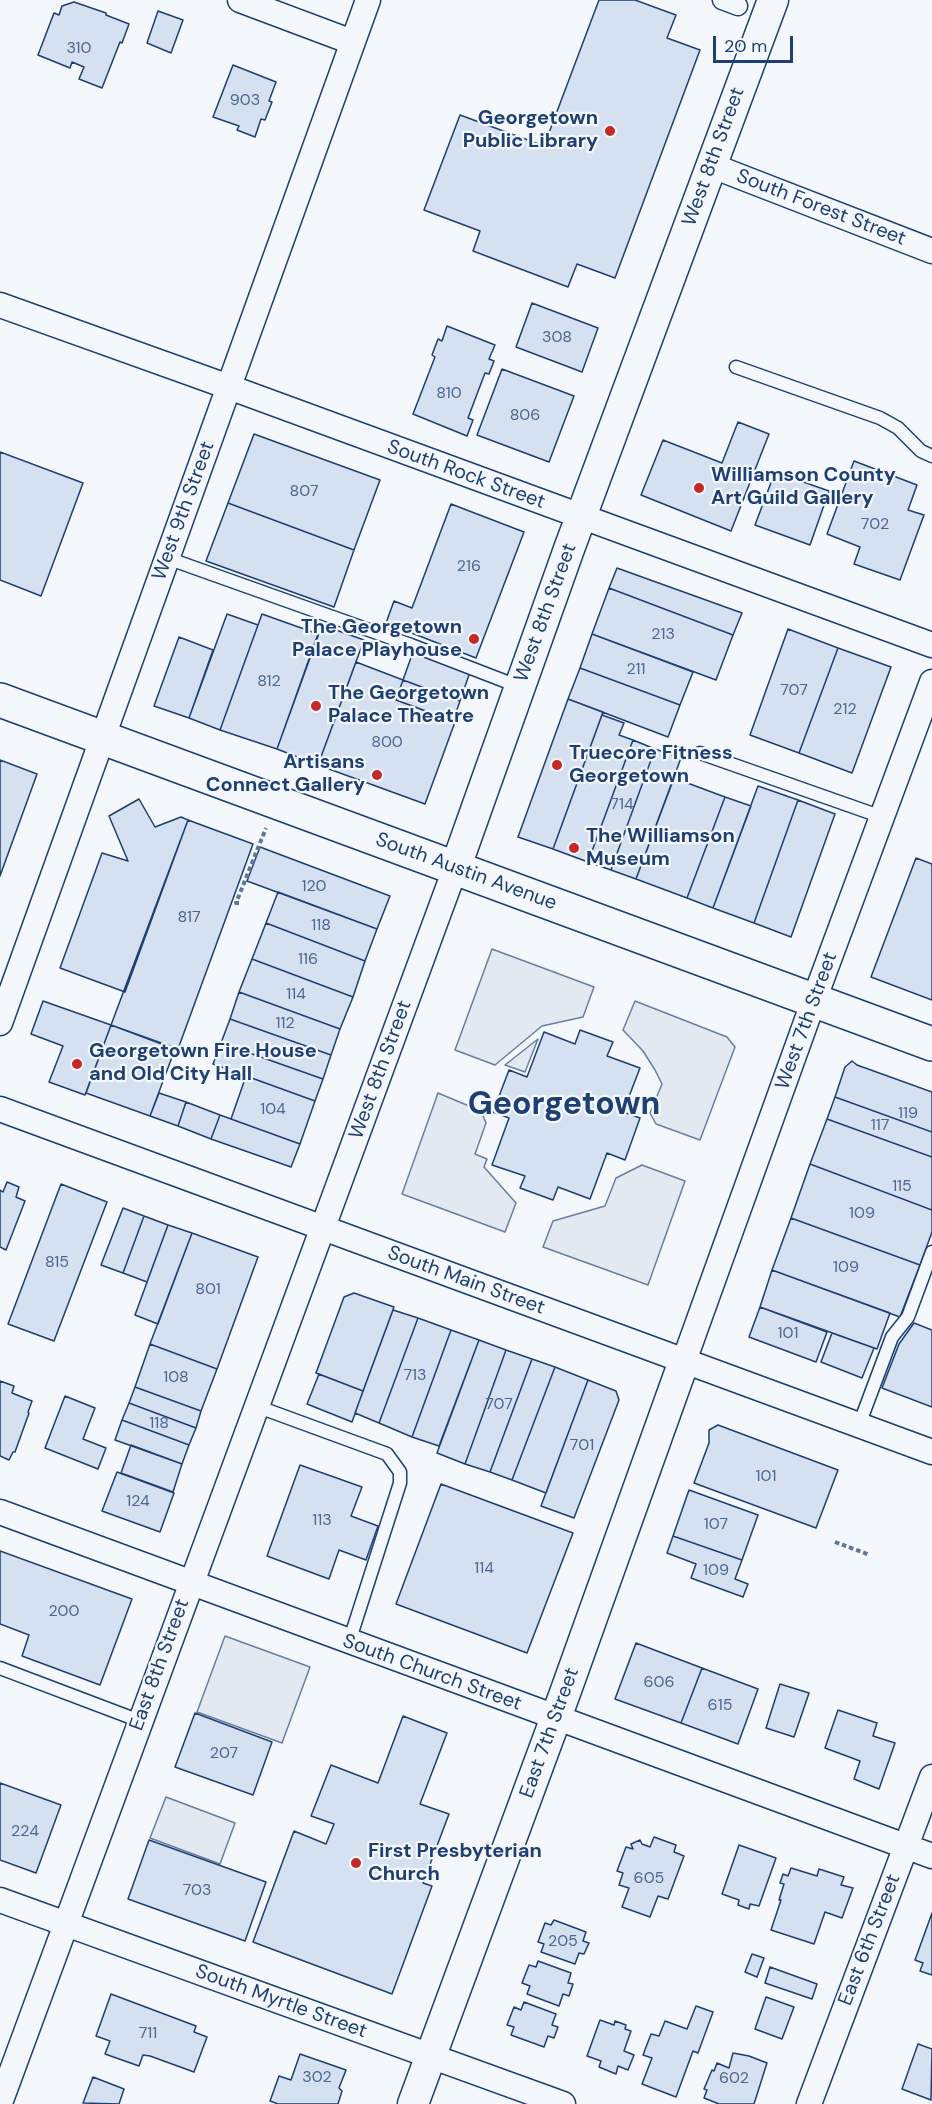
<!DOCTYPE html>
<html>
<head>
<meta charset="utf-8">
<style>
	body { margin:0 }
	#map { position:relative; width:932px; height:2104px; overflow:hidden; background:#f4f7fb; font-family:"DM Sans",sans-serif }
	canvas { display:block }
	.scale { position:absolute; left:713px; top:36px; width:80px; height:27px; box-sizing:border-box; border:3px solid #1d3f73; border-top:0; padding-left:8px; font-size:18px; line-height:21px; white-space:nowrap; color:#1d3f73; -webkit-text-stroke:4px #f4f7fb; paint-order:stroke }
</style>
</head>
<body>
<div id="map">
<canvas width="932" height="2104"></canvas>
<div class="scale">20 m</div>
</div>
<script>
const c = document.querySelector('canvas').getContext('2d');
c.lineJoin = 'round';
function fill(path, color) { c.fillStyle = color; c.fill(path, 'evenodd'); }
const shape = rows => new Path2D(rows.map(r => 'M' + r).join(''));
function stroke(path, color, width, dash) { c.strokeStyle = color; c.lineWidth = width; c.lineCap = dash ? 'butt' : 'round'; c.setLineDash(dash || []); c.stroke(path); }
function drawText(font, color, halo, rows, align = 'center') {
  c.font = font + ' "DM Sans",sans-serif'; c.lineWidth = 4.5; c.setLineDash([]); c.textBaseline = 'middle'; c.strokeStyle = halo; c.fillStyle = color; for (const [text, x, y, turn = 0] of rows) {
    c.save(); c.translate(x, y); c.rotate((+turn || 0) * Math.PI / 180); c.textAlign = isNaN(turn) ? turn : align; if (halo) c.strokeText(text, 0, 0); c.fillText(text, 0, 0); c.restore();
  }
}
const green = shape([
	[492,949,594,987,583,1017,542,1026,495,1065,455,1050,492,949],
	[635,1001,727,1037,735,1047,700,1140,656,1124,650,1113,662,1084,655,1070,643,1051,623,1030,635,1001],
	[538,1039,525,1072,505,1065,538,1039],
	[438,1093,481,1111,486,1123,475,1154,487,1159,484,1167,516,1203,505,1232,402,1194,438,1093],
	[642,1165,685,1181,648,1285,543,1247,553,1221,605,1206,616,1178,642,1165],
	[225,1636,310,1667,282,1743,197,1712,225,1636],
	[166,1797,235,1823,220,1864,150,1838,166,1797]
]);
fill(green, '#e3e9f0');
stroke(green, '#687fa3', 1.5);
const building = shape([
	[599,0,635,0,676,15,667,38,700,50,615,278,577,264,568,287,473,251,480,231,424,210,460,115,544,146,599,0],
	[74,2,106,13,106,15,129,24,122,43,120,42,102,88,79,79,84,67,72,62,70,68,38,55,54,13,59,15,62,6,74,2],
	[158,11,183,20,171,53,147,43,158,11],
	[233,65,276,82,269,101,272,102,265,120,261,119,255,137,237,130,239,126,213,117,233,65],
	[532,303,598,328,582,372,516,347,532,303],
	[447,326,495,345,489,359,494,361,489,374,485,373,468,418,473,420,467,436,413,414,435,357,432,355,438,339,442,341,447,326],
	[502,369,574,396,549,462,477,435,502,369],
	[738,422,769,434,731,531,641,495,663,440,722,463,738,422],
	[254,434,380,480,354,550,228,503,254,434],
	[0,452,83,483,41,596,0,580,0,452],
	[854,461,917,485,908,510,924,515,900,580,854,564,860,547,827,534,854,461],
	[775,472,829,491,810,545,755,525,775,472],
	[228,503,354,550,334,607,206,561,228,503],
	[451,504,524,532,476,658,386,623,394,601,412,608,451,504],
	[617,568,742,613,733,635,609,588,617,568],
	[609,588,733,635,716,680,592,634,609,588],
	[227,614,258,625,220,730,189,718,227,614],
	[262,614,318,634,277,749,220,730,262,614],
	[322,625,364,640,318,765,277,749,322,625],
	[788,629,838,648,799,753,750,735,788,629],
	[592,634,693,672,680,705,580,668,592,634],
	[179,637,213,650,189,718,154,706,179,637],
	[838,648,891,667,852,773,799,753,838,648],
	[413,652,470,672,460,701,403,680,413,652],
	[356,662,403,680,396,700,455,722,425,804,318,765,356,662],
	[580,668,680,705,668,737,568,699,580,668],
	[403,680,460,701,453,721,396,700,403,680],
	[568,699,603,712,553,849,518,837,568,699],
	[602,715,624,723,619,735,633,740,588,862,553,849,602,715],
	[633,740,655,749,611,870,588,862,633,740],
	[655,749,681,758,636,879,611,870,655,749],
	[0,760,37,774,0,876,0,760],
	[674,778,725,797,687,898,636,879,674,778],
	[758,786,798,800,754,923,713,908,758,786],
	[725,797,751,806,713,908,687,898,725,797],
	[139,799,155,827,181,817,188,820,125,992,60,968,102,853,128,861,109,816,139,799],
	[798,800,835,814,791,937,754,923,798,800],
	[188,820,253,844,178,1049,111,1025,188,820],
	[260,847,390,896,377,929,247,881,260,847],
	[916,858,932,864,932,1000,871,977,916,858],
	[278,892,377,929,365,961,266,923,278,892],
	[266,923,365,961,353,997,252,959,266,923],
	[252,959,353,997,340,1029,239,992,252,959],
	[239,992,340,1029,331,1055,230,1019,239,992],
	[43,1001,111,1025,85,1095,49,1082,63,1046,31,1034,43,1001],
	[230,1019,331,1055,323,1079,221,1043,230,1019],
	[111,1025,175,1049,150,1116,86,1093,111,1025],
	[580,1030,613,1042,607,1056,640,1068,623,1112,640,1118,625,1160,607,1153,590,1199,558,1187,553,1200,520,1188,525,1176,492,1165,509,1118,493,1112,509,1070,527,1077,544,1032,575,1044,580,1030],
	[221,1043,323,1079,315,1101,213,1064,221,1043],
	[852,1061,857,1065,932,1092,932,1132,835,1097,845,1067,852,1061],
	[246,1076,315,1101,300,1144,231,1119,246,1076],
	[159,1093,186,1102,178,1126,150,1116,159,1093],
	[835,1097,932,1132,932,1157,827,1119,835,1097],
	[186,1102,220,1115,211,1139,178,1126,186,1102],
	[220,1115,300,1144,291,1167,211,1139,220,1115],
	[827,1119,932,1157,932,1210,810,1164,827,1119],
	[810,1164,932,1210,932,1232,920,1265,791,1218,810,1164],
	[7,1182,19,1187,16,1197,25,1201,6,1250,0,1247,0,1190,3,1192,7,1182],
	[61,1184,107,1202,54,1341,8,1324,61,1184],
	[123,1208,144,1216,123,1273,101,1265,123,1208],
	[144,1216,168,1225,147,1282,123,1273,144,1216],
	[791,1218,920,1265,900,1317,772,1270,791,1218],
	[168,1225,192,1233,158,1324,135,1315,168,1225],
	[192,1233,258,1257,217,1369,150,1344,192,1233],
	[772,1270,890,1313,877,1349,760,1307,772,1270],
	[354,1293,394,1307,363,1391,316,1373,344,1297,354,1293],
	[760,1307,827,1332,816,1362,749,1337,760,1307],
	[393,1310,418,1318,379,1423,355,1413,393,1310],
	[418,1318,451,1330,412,1437,379,1423,418,1318],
	[914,1323,932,1330,932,1407,882,1388,899,1344,914,1323],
	[451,1330,479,1340,439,1446,412,1437,451,1330],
	[832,1333,874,1348,862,1378,821,1362,832,1333],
	[479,1340,506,1350,465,1464,437,1453,479,1340],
	[150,1344,217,1369,201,1411,135,1387,150,1344],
	[506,1350,532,1359,490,1472,465,1464,506,1350],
	[532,1359,555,1367,512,1480,490,1472,532,1359],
	[555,1367,588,1380,546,1493,512,1480,555,1367],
	[319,1374,363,1391,352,1422,307,1404,319,1374],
	[588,1380,616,1391,619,1400,574,1518,541,1506,588,1380],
	[0,1381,14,1386,12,1393,32,1401,28,1412,29,1413,15,1452,13,1452,9,1460,0,1456,0,1381],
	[135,1387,201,1411,196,1428,129,1403,135,1387],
	[65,1396,95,1408,83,1439,106,1448,98,1469,45,1448,65,1396],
	[129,1403,196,1428,189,1445,122,1420,129,1403],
	[122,1420,189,1445,182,1464,115,1440,122,1420],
	[718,1425,838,1470,816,1528,694,1483,709,1443,709,1430,718,1425],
	[131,1445,182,1464,173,1492,121,1473,131,1445],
	[300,1465,362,1487,351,1516,378,1526,366,1560,339,1550,329,1579,267,1556,300,1465],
	[117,1472,174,1493,160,1532,102,1511,117,1472],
	[441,1484,573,1533,527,1653,396,1604,441,1484],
	[689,1490,758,1515,742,1560,673,1536,689,1490],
	[673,1536,742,1560,735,1579,748,1584,743,1597,691,1578,696,1564,667,1553,673,1536],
	[0,1551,132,1599,100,1685,22,1656,29,1635,0,1624,0,1551],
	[636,1643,702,1668,681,1723,615,1699,636,1643],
	[702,1668,758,1689,738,1744,681,1723,702,1668],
	[780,1684,809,1693,794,1737,766,1728,780,1684],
	[838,1710,877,1723,873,1736,895,1743,879,1789,854,1779,860,1761,825,1748,838,1710],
	[195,1713,272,1742,253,1795,175,1767,195,1713],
	[403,1716,447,1733,420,1804,449,1814,423,1883,432,1886,392,1994,253,1942,294,1831,326,1844,334,1824,311,1816,331,1765,378,1783,403,1716],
	[0,1783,61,1805,36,1873,0,1860,0,1783],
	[654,1837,676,1845,674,1852,684,1856,668,1899,658,1896,650,1917,622,1907,629,1888,619,1885,623,1873,617,1871,626,1847,633,1849,631,1844,640,1840,642,1844,650,1847,654,1837],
	[149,1840,266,1882,245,1941,128,1899,149,1840],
	[739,1845,776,1858,759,1906,750,1904,749,1909,738,1905,739,1900,722,1894,739,1845],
	[791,1868,817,1876,819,1869,844,1877,841,1885,853,1888,842,1918,825,1912,814,1944,771,1930,781,1900,779,1900,784,1884,780,1883,783,1874,788,1876,791,1868],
	[932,1913,932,1975,920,1971,923,1963,915,1960,932,1913],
	[554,1920,586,1932,583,1941,589,1943,584,1954,579,1953,575,1964,541,1952,544,1944,538,1942,545,1923,551,1925,554,1920],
	[752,1954,764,1958,757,1977,745,1972,752,1954],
	[538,1961,571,1973,568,1983,573,1984,569,1996,563,1994,559,2006,527,1994,530,1986,522,1983,529,1965,536,1967,538,1961],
	[770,1967,817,1984,812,1999,765,1983,770,1967],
	[111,1994,196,2026,194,2032,207,2037,194,2072,150,2056,143,2055,139,2066,105,2054,110,2041,96,2036,111,1994],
	[766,1997,794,2007,782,2039,755,2029,766,1997],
	[524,2002,556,2014,552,2025,558,2027,554,2038,548,2036,544,2047,511,2035,514,2027,507,2025,514,2007,521,2010,524,2002],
	[696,2006,713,2012,698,2053,693,2051,676,2097,642,2084,652,2058,643,2055,651,2034,659,2036,665,2021,687,2029,696,2006],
	[600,2020,614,2025,615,2021,626,2025,625,2029,631,2031,624,2051,634,2055,628,2070,618,2066,616,2074,599,2067,601,2061,587,2056,600,2020],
	[918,2044,932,2049,931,2100,902,2089,918,2044],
	[733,2053,749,2056,767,2063,754,2104,719,2104,704,2098,707,2090,704,2089,712,2070,714,2071,717,2063,729,2068,733,2053],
	[300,2054,346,2070,339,2088,342,2091,338,2104,278,2104,270,2101,279,2076,291,2080,300,2054],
	[93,2077,124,2089,119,2104,83,2103,93,2077]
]);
fill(building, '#d5e0f0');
stroke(building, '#1d3f73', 1.5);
const service = shape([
	[736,367,880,418,898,428,921,451,932,456],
	[167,558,411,645,520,687],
	[700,753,882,817],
	[256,1406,387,1454,400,1472,400,1483,349,1642],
	[859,1425,892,1337,908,1317,932,1252],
	[0,1668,140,1721]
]);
const pedestrian = shape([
	[722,0,738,6]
]);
const minor = shape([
	[240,0,352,42],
	[710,165,932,251],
	[0,305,229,387,932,645],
	[0,1023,368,0],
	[0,1109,932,1452],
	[684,1361,814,1000,932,682],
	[0,1512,932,1856],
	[0,1900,563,2104],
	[0,2103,455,869],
	[809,2104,932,1777]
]);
const tertiary = shape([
	[455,869,569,549,773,0],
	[413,2104,565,1693,684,1361]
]);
const secondary = shape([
	[0,700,932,1044]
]);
stroke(service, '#1d3f73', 15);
stroke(pedestrian, '#1d3f73', 21);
stroke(minor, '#1d3f73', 27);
stroke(tertiary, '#1d3f73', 33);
stroke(secondary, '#1d3f73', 36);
stroke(shape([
	[239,903,236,903,266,828],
	[835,1542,870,1555]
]), '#5e769c', 4, [4.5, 3]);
stroke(service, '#f4f7fb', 12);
stroke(pedestrian, '#f4f7fb', 18);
stroke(minor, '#f4f7fb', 24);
stroke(tertiary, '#f4f7fb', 30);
stroke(secondary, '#f4f7fb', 33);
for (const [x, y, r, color] of [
	[610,131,6,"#c62828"],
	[699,488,6,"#c62828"],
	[474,639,6,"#c62828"],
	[316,706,6,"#c62828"],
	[557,765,6,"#c62828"],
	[377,775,6,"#c62828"],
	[574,848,6,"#c62828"],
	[77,1064,6,"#c62828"],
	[356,1863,6,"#c62828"]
]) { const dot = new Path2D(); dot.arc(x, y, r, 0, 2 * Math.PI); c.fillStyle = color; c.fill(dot); stroke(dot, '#f4f7fb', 2); }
drawText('16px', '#4b6792', null, [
	["310",79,49],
	["903",245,101],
	["308",557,338],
	["810",449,394],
	["806",525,416],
	["807",304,492],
	["702",875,525],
	["216",469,567],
	["213",663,635],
	["211",636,670],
	["812",269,682],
	["707",794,691],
	["212",845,710],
	["800",387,743],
	["714",622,805],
	["120",314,887],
	["817",189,918],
	["118",321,926],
	["116",308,960],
	["114",296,995],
	["112",285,1024],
	["104",273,1110],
	["119",908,1114],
	["117",880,1126],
	["115",902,1187],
	["109",862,1214],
	["815",57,1263],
	["109",846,1268],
	["801",208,1290],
	["101",788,1334],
	["713",415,1376],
	["108",176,1378],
	["707",499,1405],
	["118",159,1424],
	["701",582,1446],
	["101",766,1477],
	["124",138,1502],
	["113",322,1521],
	["107",716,1525],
	["114",484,1569],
	["109",716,1571],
	["200",64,1612],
	["606",659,1683],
	["615",720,1706],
	["207",224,1754],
	["224",25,1832],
	["605",649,1879],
	["703",197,1891],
	["205",563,1942],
	["711",148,2034],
	["302",317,2078],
	["602",734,2079]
]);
drawText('bold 20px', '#1d3f73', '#f4f7fb', [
	["Georgetown",598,119,"right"],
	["Public Library",598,142,"right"],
	["Williamson County",711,476],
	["Art Guild Gallery",711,499],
	["The Georgetown",462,628,"right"],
	["Palace Playhouse",462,651,"right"],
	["The Georgetown",328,694],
	["Palace Theatre",328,717],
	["Truecore Fitness",569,754],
	["Georgetown",569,777],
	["Artisans",365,763,"right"],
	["Connect Gallery",365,786,"right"],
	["The Williamson",586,837],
	["Museum",586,860],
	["Georgetown Fire House",89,1052],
	["and Old City Hall",89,1075],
	["First Presbyterian",368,1852],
	["Church",368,1875]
], 'left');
drawText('20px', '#1d3f73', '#f4f7fb', [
	["West 8th Street",714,157,-70],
	["South Forest Street",821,208,21],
	["South Rock Street",466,475,20],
	["West 9th Street",184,511,-70],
	["West 8th Street",546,613,-70],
	["South Austin Avenue",466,872,20],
	["West 7th Street",807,1021,-70],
	["West 8th Street",381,1070,-70],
	["South Main Street",466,1281,20],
	["East 8th Street",160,1665,-70],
	["South Church Street",432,1673,20],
	["East 7th Street",550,1733,-70],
	["East 6th Street",870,1940,-69],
	["South Myrtle Street",281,2002,20]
]);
drawText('bold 32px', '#1d3f73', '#f4f7fb', [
	["Georgetown",564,1106]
]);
</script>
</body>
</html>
